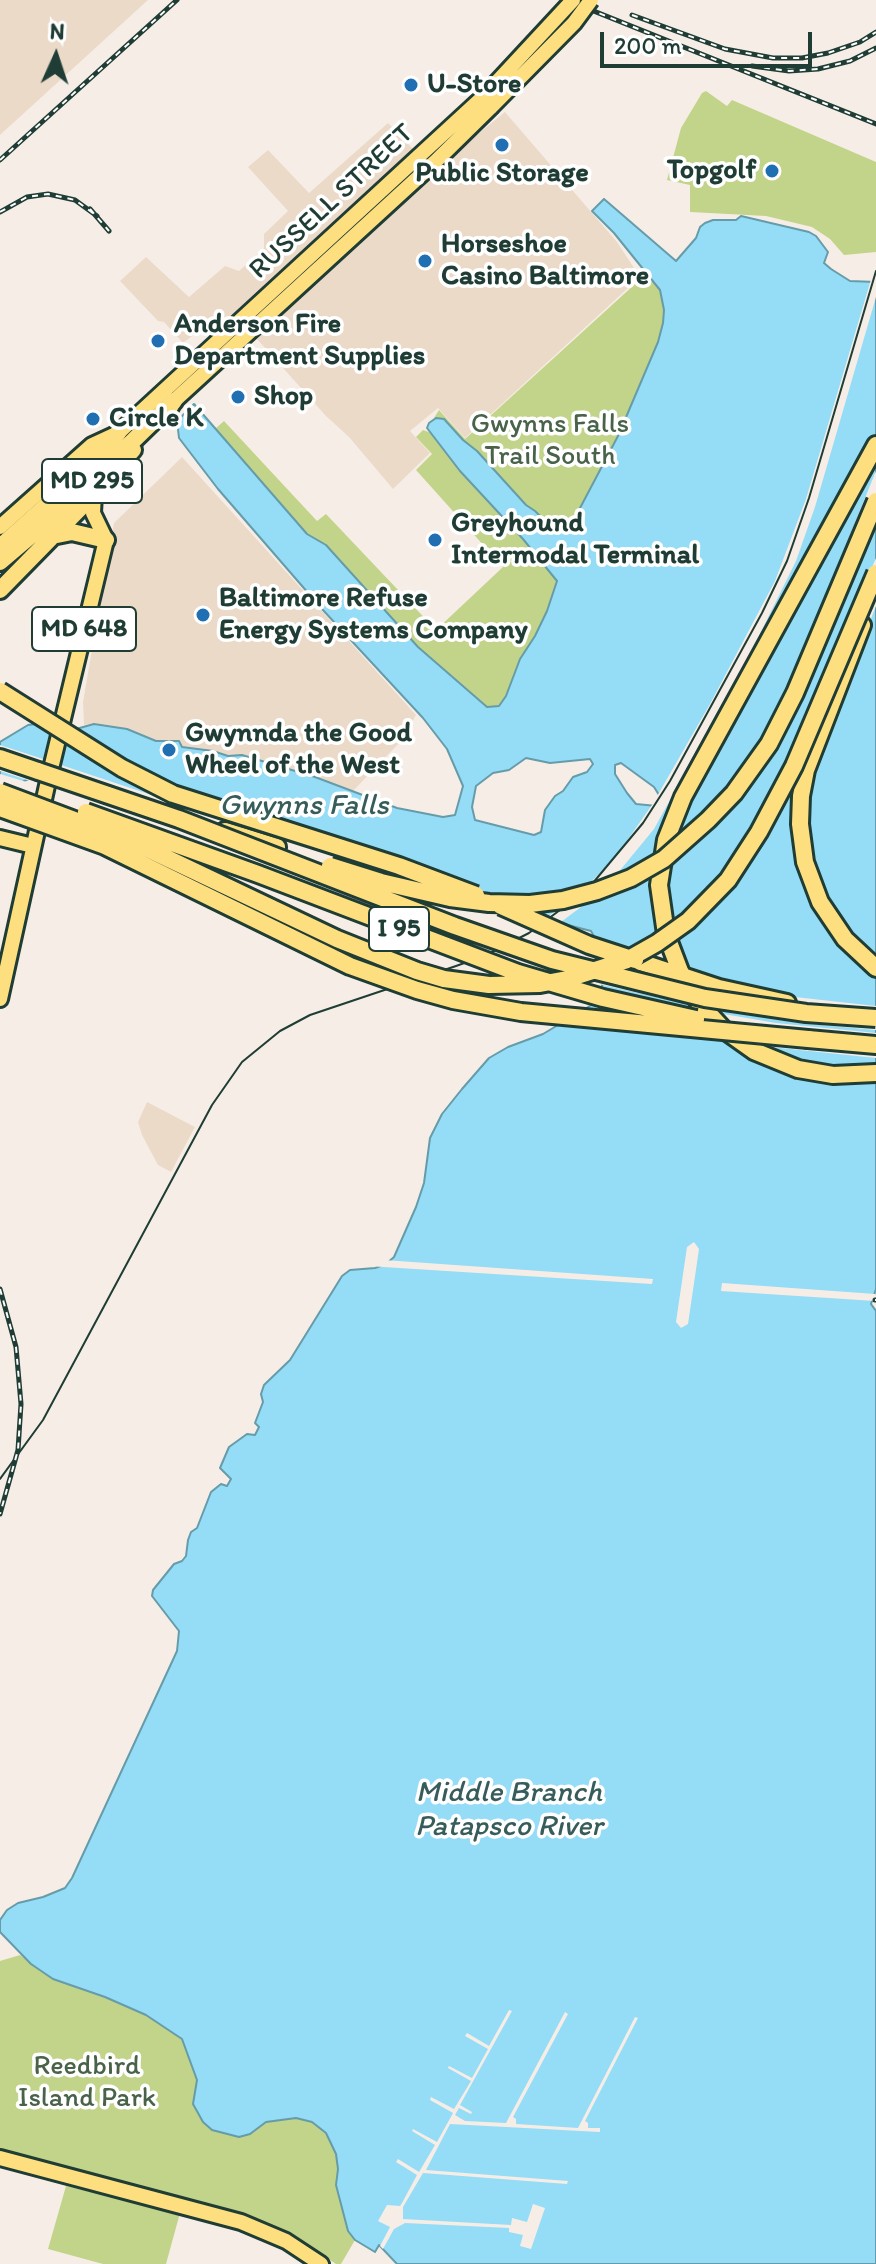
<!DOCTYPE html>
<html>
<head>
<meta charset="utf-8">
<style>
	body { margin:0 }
	#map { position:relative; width:876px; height:2264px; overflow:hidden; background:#f6eee6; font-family:Itim,sans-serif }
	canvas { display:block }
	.north { position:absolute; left:16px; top:16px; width:80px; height:80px; -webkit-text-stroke:6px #fff; paint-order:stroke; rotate:3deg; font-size:22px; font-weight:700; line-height:32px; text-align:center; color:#1f3d34 }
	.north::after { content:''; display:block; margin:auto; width:28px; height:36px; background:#1f3d34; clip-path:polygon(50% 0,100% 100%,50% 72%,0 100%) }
	.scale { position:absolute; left:600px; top:32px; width:212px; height:36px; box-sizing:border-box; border:4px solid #1f3d34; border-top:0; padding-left:10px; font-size:24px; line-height:28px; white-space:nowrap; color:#1f3d34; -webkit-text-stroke:6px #fff; paint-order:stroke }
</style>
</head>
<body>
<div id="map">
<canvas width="876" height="2264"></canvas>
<div class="north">N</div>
<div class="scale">200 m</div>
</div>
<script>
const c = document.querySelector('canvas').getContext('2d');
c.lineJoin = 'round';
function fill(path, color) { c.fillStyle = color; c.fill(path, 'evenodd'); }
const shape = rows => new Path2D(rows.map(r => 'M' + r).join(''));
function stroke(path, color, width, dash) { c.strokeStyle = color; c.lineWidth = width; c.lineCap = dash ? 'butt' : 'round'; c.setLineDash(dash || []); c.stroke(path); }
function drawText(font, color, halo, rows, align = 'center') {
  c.font = font + ' Itim,sans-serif'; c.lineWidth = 7; c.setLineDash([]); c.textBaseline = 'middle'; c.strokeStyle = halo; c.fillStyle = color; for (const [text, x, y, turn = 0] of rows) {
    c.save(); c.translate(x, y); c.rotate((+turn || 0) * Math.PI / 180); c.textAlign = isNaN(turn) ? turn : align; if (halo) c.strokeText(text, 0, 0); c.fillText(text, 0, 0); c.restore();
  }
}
fill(shape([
	[0,0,148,0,0,135],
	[505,112,617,242,640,277,465,438,438,408,410,431,430,453,393,489,349,437,326,416,257,339,351,246,452,155],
	[388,123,416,152,222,327,214,319,183,343,164,322,158,321,120,281,146,257,189,297,225,266,239,271,264,248,264,234,288,211,248,167,268,150,309,193],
	[182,457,416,715,403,739,352,792,242,755,228,756,213,751,182,747,179,741,156,741,127,729,94,724,84,725,83,702,114,523],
	[147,1102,195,1127,171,1172,158,1165,142,1135,138,1122]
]), '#ecdac9');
fill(shape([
	[706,91,727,106,732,100,876,162,876,252,844,255,830,239,812,227,766,216,690,212,690,185,667,180,681,128,702,93],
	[646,274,660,290,663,303,663,323,658,342,618,436,595,482,570,527,559,533,526,505,477,451,463,440,444,419,434,418,439,410,465,439],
	[224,421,317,521,326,514,436,630,503,567,416,470,432,454,416,437,423,430,434,434,460,471,523,539,557,581,547,611,535,636,520,659,506,697,499,706,487,707,418,647,326,545,307,534,215,429],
	[20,1955,53,1979,105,1997,147,2015,174,2032,182,2040,187,2053,197,2080,197,2092,239,2137,250,2134,266,2122,296,2118,312,2122,326,2133,336,2154,338,2169,336,2185,348,2231,355,2240,341,2264,336,2264,293,2235,252,2217,0,2149,0,1961],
	[66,2186,180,2213,166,2264,103,2264,48,2249]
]), '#c2d489');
const water = shape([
	[604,199,676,261,696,238,700,227,705,223,713,220,736,220,741,216,809,232,816,236,828,252,824,263,831,269,850,281,876,282,876,1289,871,1304,876,1311,876,2264,397,2264,379,2245,375,2252,355,2240,348,2231,336,2185,338,2169,336,2154,326,2133,312,2122,296,2118,266,2122,250,2134,239,2137,212,2130,203,2122,193,2104,197,2080,182,2039,146,2015,105,1997,53,1979,31,1964,0,1932,0,1920,7,1910,18,1903,43,1897,65,1888,72,1878,177,1651,179,1631,152,1596,153,1590,174,1564,182,1561,186,1556,188,1540,191,1532,197,1528,211,1492,221,1484,227,1486,231,1479,220,1468,229,1447,247,1434,255,1435,259,1427,255,1423,263,1402,261,1394,264,1385,290,1360,342,1276,350,1270,375,1268,386,1264,394,1257,416,1207,424,1183,430,1138,442,1114,462,1089,489,1058,508,1047,543,1034,593,1004,599,995,606,973,605,956,591,931,487,904,221,812,39,775,24,781,0,802,0,742,28,725,52,722,76,729,94,724,127,729,156,741,179,741,182,747,213,751,228,756,242,755,315,777,397,808,443,817,455,815,463,786,447,749,423,718,322,609,218,489,179,438,177,421,194,404,307,534,326,545,418,647,487,707,499,706,506,696,520,659,535,636,547,611,557,581,523,539,460,471,427,428,429,423,436,418,444,419,463,440,477,451,526,505,535,511,555,531,559,533,570,527,618,436,658,342,663,323,664,310,660,290,614,233,592,211,604,199],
	[526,758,550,763,590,759,593,764,587,772,573,777,563,791,555,796,545,810,541,832,534,835,475,820,472,807,476,786,493,773,509,770,526,758],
	[621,763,654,787,659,795,657,806,636,804,627,793,615,774,615,765,621,763]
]);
fill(water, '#95dcf7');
stroke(water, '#669ca9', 2);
fill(shape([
	[872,276,876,278,876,297,815,507,796,561,746,662,654,829,617,874,658,852,668,816,679,794,876,435,876,453,686,798,669,844,700,818,726,789,767,730,783,699,876,471,876,516,796,706,767,758,732,804,704,833,665,864,663,893,668,927,709,891,743,847,791,759,876,558,876,606,814,761,808,785,805,823,810,862,824,899,845,933,876,962,876,972,837,936,816,904,807,881,799,854,796,827,797,800,803,766,771,827,733,885,706,915,672,943,683,970,795,997,876,1006,876,1030,799,1023,709,1009,712,1012,776,1023,876,1033,876,1058,752,1045,786,1062,810,1069,837,1072,876,1070,876,1079,841,1080,803,1075,767,1063,731,1041,632,1026,557,1021,570,1012,629,1017,585,1004,590,1001,598,986,697,1009,695,1006,599,984,601,959,607,961,614,957,598,951,593,940,627,952,660,933,655,896,655,871,593,898,557,925,486,908,426,885,454,890,430,880,172,797,134,779,67,738,61,765,206,813,100,788,39,779,33,782,0,771,0,745,46,760,54,730,38,720,52,718,70,723,69,729,123,763,175,789,401,861,487,895,546,894,588,885,617,855,654,802,658,802,656,798,710,704,775,581,806,499],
	[562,906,543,920,523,911,523,910],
	[0,774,30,783,5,803,0,802],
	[694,1242,699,1249,688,1324,681,1328,676,1322,687,1247],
	[384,1260,653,1279,652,1284,352,1265],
	[722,1283,875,1294,875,1301,721,1291],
	[509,2010,512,2011,460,2105,472,2112,471,2114,459,2108,455,2115,465,2121,506,2123,565,2012,568,2014,513,2117,516,2119,516,2124,578,2128,635,2017,638,2018,585,2121,588,2123,588,2128,600,2128,600,2132,450,2124,426,2170,568,2181,567,2184,423,2173,403,2207,403,2219,511,2225,512,2218,527,2222,533,2204,545,2208,531,2249,520,2246,523,2235,509,2232,509,2228,405,2223,394,2229,383,2249,380,2246,390,2227,378,2221,387,2205,400,2206,402,2203,417,2175,396,2162,398,2159,419,2172,435,2145,412,2131,413,2129,437,2142,453,2113,430,2100,431,2097,454,2109,471,2081,448,2068,449,2066,472,2078,488,2049,465,2036,467,2033,489,2046]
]), '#f6eee6');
const major = shape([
	[169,411,174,401,435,162,491,107],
	[0,527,92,445,118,433,482,98],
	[0,838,33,846],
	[0,999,48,781,106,540,93,513,94,494,134,450],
	[0,2158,241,2222,286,2241,321,2264]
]);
const highway = shape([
	[876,445,683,797,666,840,659,885,666,934,680,971,699,1003,723,1029,754,1051,798,1069,833,1075,876,1073],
	[52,536,72,532,106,540],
	[0,547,57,496,118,433],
	[0,562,66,506,174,401],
	[0,590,94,494],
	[862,625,806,770,801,796,800,824,805,862,820,902,845,939,876,968],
	[0,758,38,771],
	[225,831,277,847],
	[640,962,719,988,787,1003],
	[808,1039,876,1045]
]);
stroke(major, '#1f3d34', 20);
stroke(highway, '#1f3d34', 22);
stroke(major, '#fedf80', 14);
stroke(highway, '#fedf80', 16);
stroke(shape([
	[0,1479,43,1420,212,1105,242,1062,280,1031,310,1015,456,966,484,956,529,933,587,890,643,823,670,781,762,613,787,561,809,498,876,271]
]), '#1f3d34', 2);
const rail = shape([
	[566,0,876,124],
	[632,15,725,49,773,58,802,58,828,53,860,42,876,32],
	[752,66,789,71,818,69,850,61,876,48],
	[0,160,177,0],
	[90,209,109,231],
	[0,212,27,197,48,194,75,200,97,216],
	[0,1289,16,1347,21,1404,18,1450,0,1514],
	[875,1300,876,1300]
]);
stroke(rail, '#1f3d34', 5);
stroke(rail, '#fff', 2, [6]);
const majorBridge = shape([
	[482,98,573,0],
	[491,107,574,23,591,0]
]);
const highwayBridge = shape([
	[0,691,122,768,173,794,399,866,476,895],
	[38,771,179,819,455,926,552,960,705,998,806,1013,876,1018],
	[0,792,133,842,337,939,417,971,444,979,489,985,540,984,567,979,627,960,657,943,688,921,728,880,759,832,794,766,876,573],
	[0,808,105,846,350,966,417,990,453,1000,521,1012,808,1039],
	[86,812,258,874,518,973,603,998,696,1019],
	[330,866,381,882,450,898,489,903,530,904,563,900,597,891,631,878,664,859,708,820,734,793,769,744,795,693,876,501],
	[501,906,589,945,635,960]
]);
stroke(majorBridge, '#1f3d34', 20, []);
stroke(highwayBridge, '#1f3d34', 22, []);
stroke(majorBridge, '#fedf80', 14);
stroke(highwayBridge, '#fedf80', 16);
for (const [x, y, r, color] of [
	[411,85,8,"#1f6fb2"],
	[502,145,8,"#1f6fb2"],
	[772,171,8,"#1f6fb2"],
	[425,261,8,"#1f6fb2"],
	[158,341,8,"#1f6fb2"],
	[238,397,8,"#1f6fb2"],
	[93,419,8,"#1f6fb2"],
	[435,540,8,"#1f6fb2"],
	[203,615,8,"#1f6fb2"],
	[169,750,8,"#1f6fb2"]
]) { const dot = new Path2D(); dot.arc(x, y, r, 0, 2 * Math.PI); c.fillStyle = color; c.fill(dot); stroke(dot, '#fff', 3); }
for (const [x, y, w] of [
	[92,481,100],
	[84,629,104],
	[399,929,60]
]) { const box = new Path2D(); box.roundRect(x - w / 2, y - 22, w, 44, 6); c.fillStyle = '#fff'; c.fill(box); stroke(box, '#1f3d34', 2); }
drawText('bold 26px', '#1f3d34', null, [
	["MD 295",92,481],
	["MD 648",84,629],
	["I 95",399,929]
]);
drawText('bold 28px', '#1f3d34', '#fff', [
	["U-Store",427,85],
	["Topgolf",756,171,"right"],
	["Public Storage",502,174,"center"],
	["Horseshoe",441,245],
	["Casino Baltimore",441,277],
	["Anderson Fire",174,325],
	["Department Supplies",174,357],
	["Shop",254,397],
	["Circle K",109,419],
	["Greyhound",451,524],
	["Intermodal Terminal",451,556],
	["Baltimore Refuse",219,599],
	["Energy Systems Company",219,631],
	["Gwynnda the Good",185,734],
	["Wheel of the West",185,766]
], 'left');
drawText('28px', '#1f3d34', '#fff', [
	["RUSSELL STREET",332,202,-43]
]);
drawText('28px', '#486349', '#fff', [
	["Gwynns Falls",550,425],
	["Trail South",550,457],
	["Reedbird",87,2067],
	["Island Park",87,2099]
]);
drawText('italic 30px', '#375d5b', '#fff', [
	["Gwynns Falls",304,806],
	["Middle Branch",509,1793],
	["Patapsco River",509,1827]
]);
</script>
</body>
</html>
